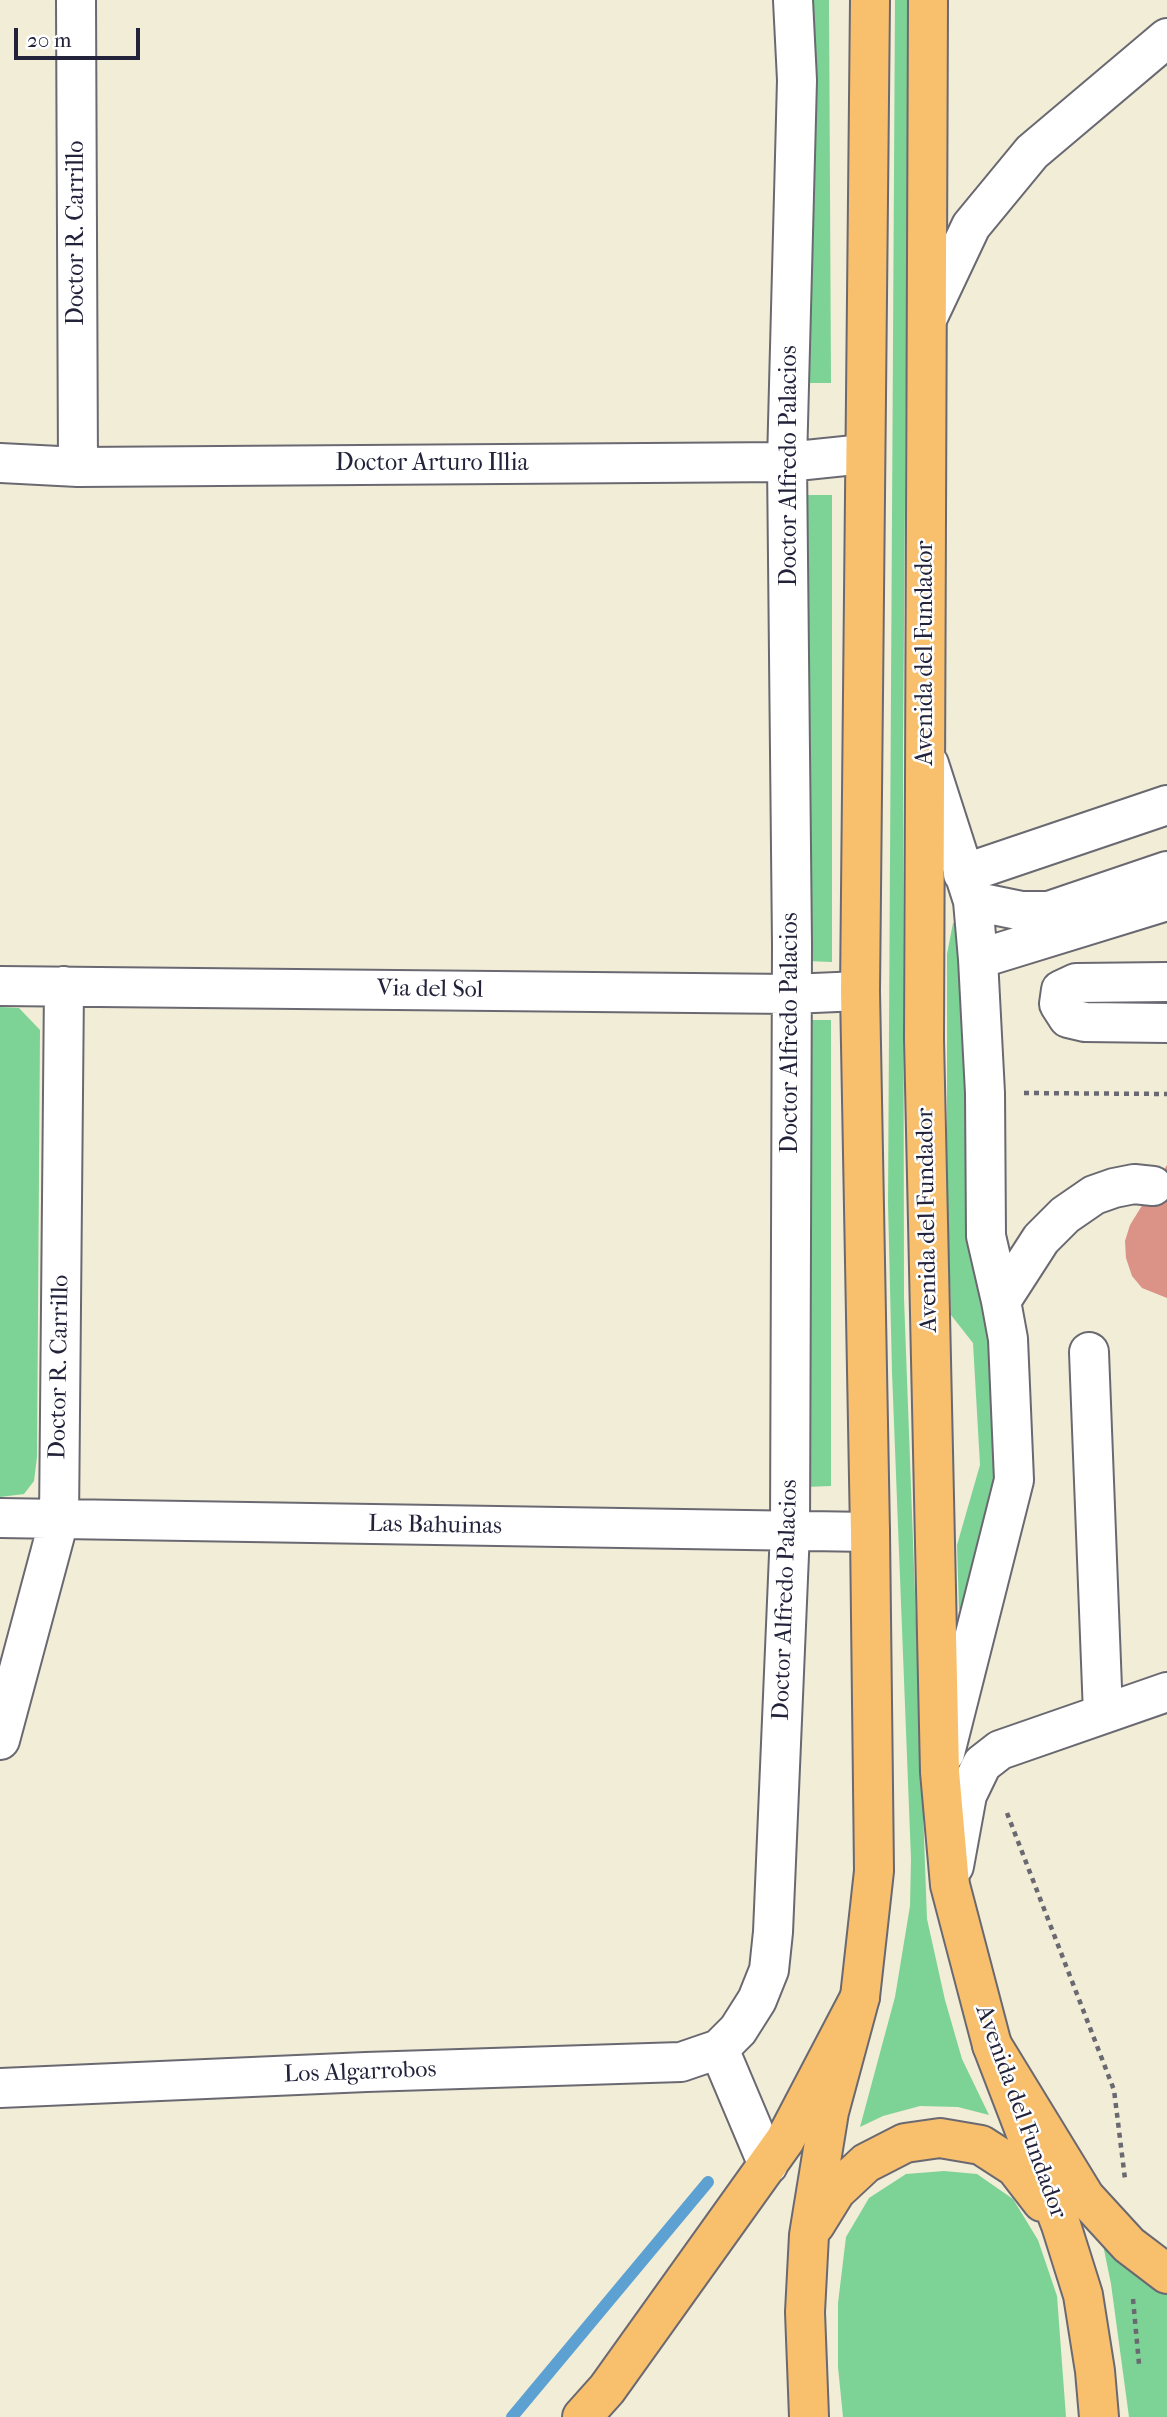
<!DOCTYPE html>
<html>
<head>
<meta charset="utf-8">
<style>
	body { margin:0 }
	#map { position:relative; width:1167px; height:2417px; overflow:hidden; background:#f1edd7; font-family:"IM FELL French Canon",serif }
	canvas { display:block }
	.scale { position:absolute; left:14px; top:28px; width:126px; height:32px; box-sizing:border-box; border:4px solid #22223b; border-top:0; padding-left:9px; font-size:21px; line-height:24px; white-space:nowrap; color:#22223b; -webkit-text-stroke:5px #fff; paint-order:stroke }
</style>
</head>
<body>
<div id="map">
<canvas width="1167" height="2417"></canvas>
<div class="scale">20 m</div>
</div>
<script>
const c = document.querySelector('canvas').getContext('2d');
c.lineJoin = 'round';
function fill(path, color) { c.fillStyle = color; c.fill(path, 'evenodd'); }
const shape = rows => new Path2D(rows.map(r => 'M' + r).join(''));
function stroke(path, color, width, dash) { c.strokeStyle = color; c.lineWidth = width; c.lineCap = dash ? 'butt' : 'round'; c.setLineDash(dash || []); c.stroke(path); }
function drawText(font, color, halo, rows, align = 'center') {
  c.font = font + ' "IM FELL French Canon",serif'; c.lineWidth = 5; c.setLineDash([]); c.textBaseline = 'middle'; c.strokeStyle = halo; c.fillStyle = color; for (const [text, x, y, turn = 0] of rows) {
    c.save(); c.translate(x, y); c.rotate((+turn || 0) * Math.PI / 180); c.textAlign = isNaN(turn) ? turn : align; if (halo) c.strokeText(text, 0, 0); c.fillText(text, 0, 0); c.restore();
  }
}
fill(shape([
	[808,0,829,0,831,383,809,383],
	[895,0,909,0,903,746,904,1298,927,1919,945,2000,962,2059,989,2115,958,2107,920,2106,883,2116,860,2127,895,1997,910,1906,911,1859,892,1372,888,1203],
	[806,495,832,495,832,962,806,961],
	[953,923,964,923,1005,1477,972,1609,959,1609,957,1545,980,1465,973,1343,951,1315,947,1192,947,954],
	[0,1007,19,1008,40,1030,37,1457,34,1481,24,1494,0,1497],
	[804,1020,831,1020,831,1486,805,1487],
	[944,2171,977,2174,1013,2199,1038,2240,1057,2296,1066,2417,843,2417,838,2367,838,2303,846,2237,869,2198,906,2174],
	[1100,2230,1167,2292,1167,2417,1129,2417,1111,2284]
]), '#7dd295');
stroke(shape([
	[512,2417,708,2182]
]), '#5da1d2', 12);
fill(shape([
	[1167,1165,1167,1298,1142,1288,1132,1276,1126,1258,1125,1241,1130,1225]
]), '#db9388');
const minor = shape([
	[76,0,78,467],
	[928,317,971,226,1032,152,1167,38],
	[0,463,78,467,787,462,864,454],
	[929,764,973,901,978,959,985,1093,986,1236,1001,1301,1008,1339,1014,1480,945,1753],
	[963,874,1167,805],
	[973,901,1022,911,1049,911,1167,871],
	[978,959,1167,901],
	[1167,982,1076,983,1061,990,1059,1004,1068,1018,1085,1022,1167,1023],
	[0,986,791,994,860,991],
	[1001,1301,1041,1239,1065,1215,1094,1195,1114,1188,1134,1184,1153,1186],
	[1089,1352,1103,1714],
	[0,1518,870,1532],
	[0,1740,59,1520,64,986],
	[954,1866,967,1795,982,1764,1000,1750,1167,1692],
	[719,2049,768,2165],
	[0,2088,366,2072,681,2062,719,2049,738,2030,757,2000,769,1970,773,1932,790,1531,792,945,787,462,797,80,793,0]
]);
const major = shape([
	[928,0,924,1039,940,1772,950,1885,992,2045,1061,2225,1083,2295,1095,2371,1099,2417],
	[815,2225,836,2191,866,2163,905,2143,940,2138,981,2145,1015,2167,1042,2202],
	[809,2417,805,2312,809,2235,829,2112,860,1997,874,1871,870,1532,860,991,870,0]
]);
const highway = shape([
	[992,2045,1085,2197,1129,2245,1167,2274],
	[582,2417,607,2389,785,2140,860,1997]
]);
stroke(minor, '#6a6972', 42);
stroke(major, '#6a6972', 42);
stroke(highway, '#6a6972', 42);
stroke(shape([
	[1024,1093,1167,1094],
	[1007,1813,1114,2090,1125,2179],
	[1133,2299,1139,2364]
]), '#6a6972', 4.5, [5, 5]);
stroke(minor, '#fff', 38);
stroke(major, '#f8bf6c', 38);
stroke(highway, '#f8bf6c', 38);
drawText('24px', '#22223b', '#fff', [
	["Doctor R. Carrillo",77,233,-90],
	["Doctor Arturo Illia",432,464],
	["Doctor Alfredo Palacios",790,466,-90],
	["Avenida del Fundador",926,653,-90],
	["Via del Sol",430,990,1],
	["Doctor Alfredo Palacios",791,1033,-90],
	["Avenida del Fundador",928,1220,-91],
	["Doctor R. Carrillo",60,1367,-89],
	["Las Bahuinas",435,1526,1],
	["Doctor Alfredo Palacios",786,1600,-88],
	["Los Algarrobos",360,2073,-2],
	["Avenida del Fundador",1020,2112,70]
]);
</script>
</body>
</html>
